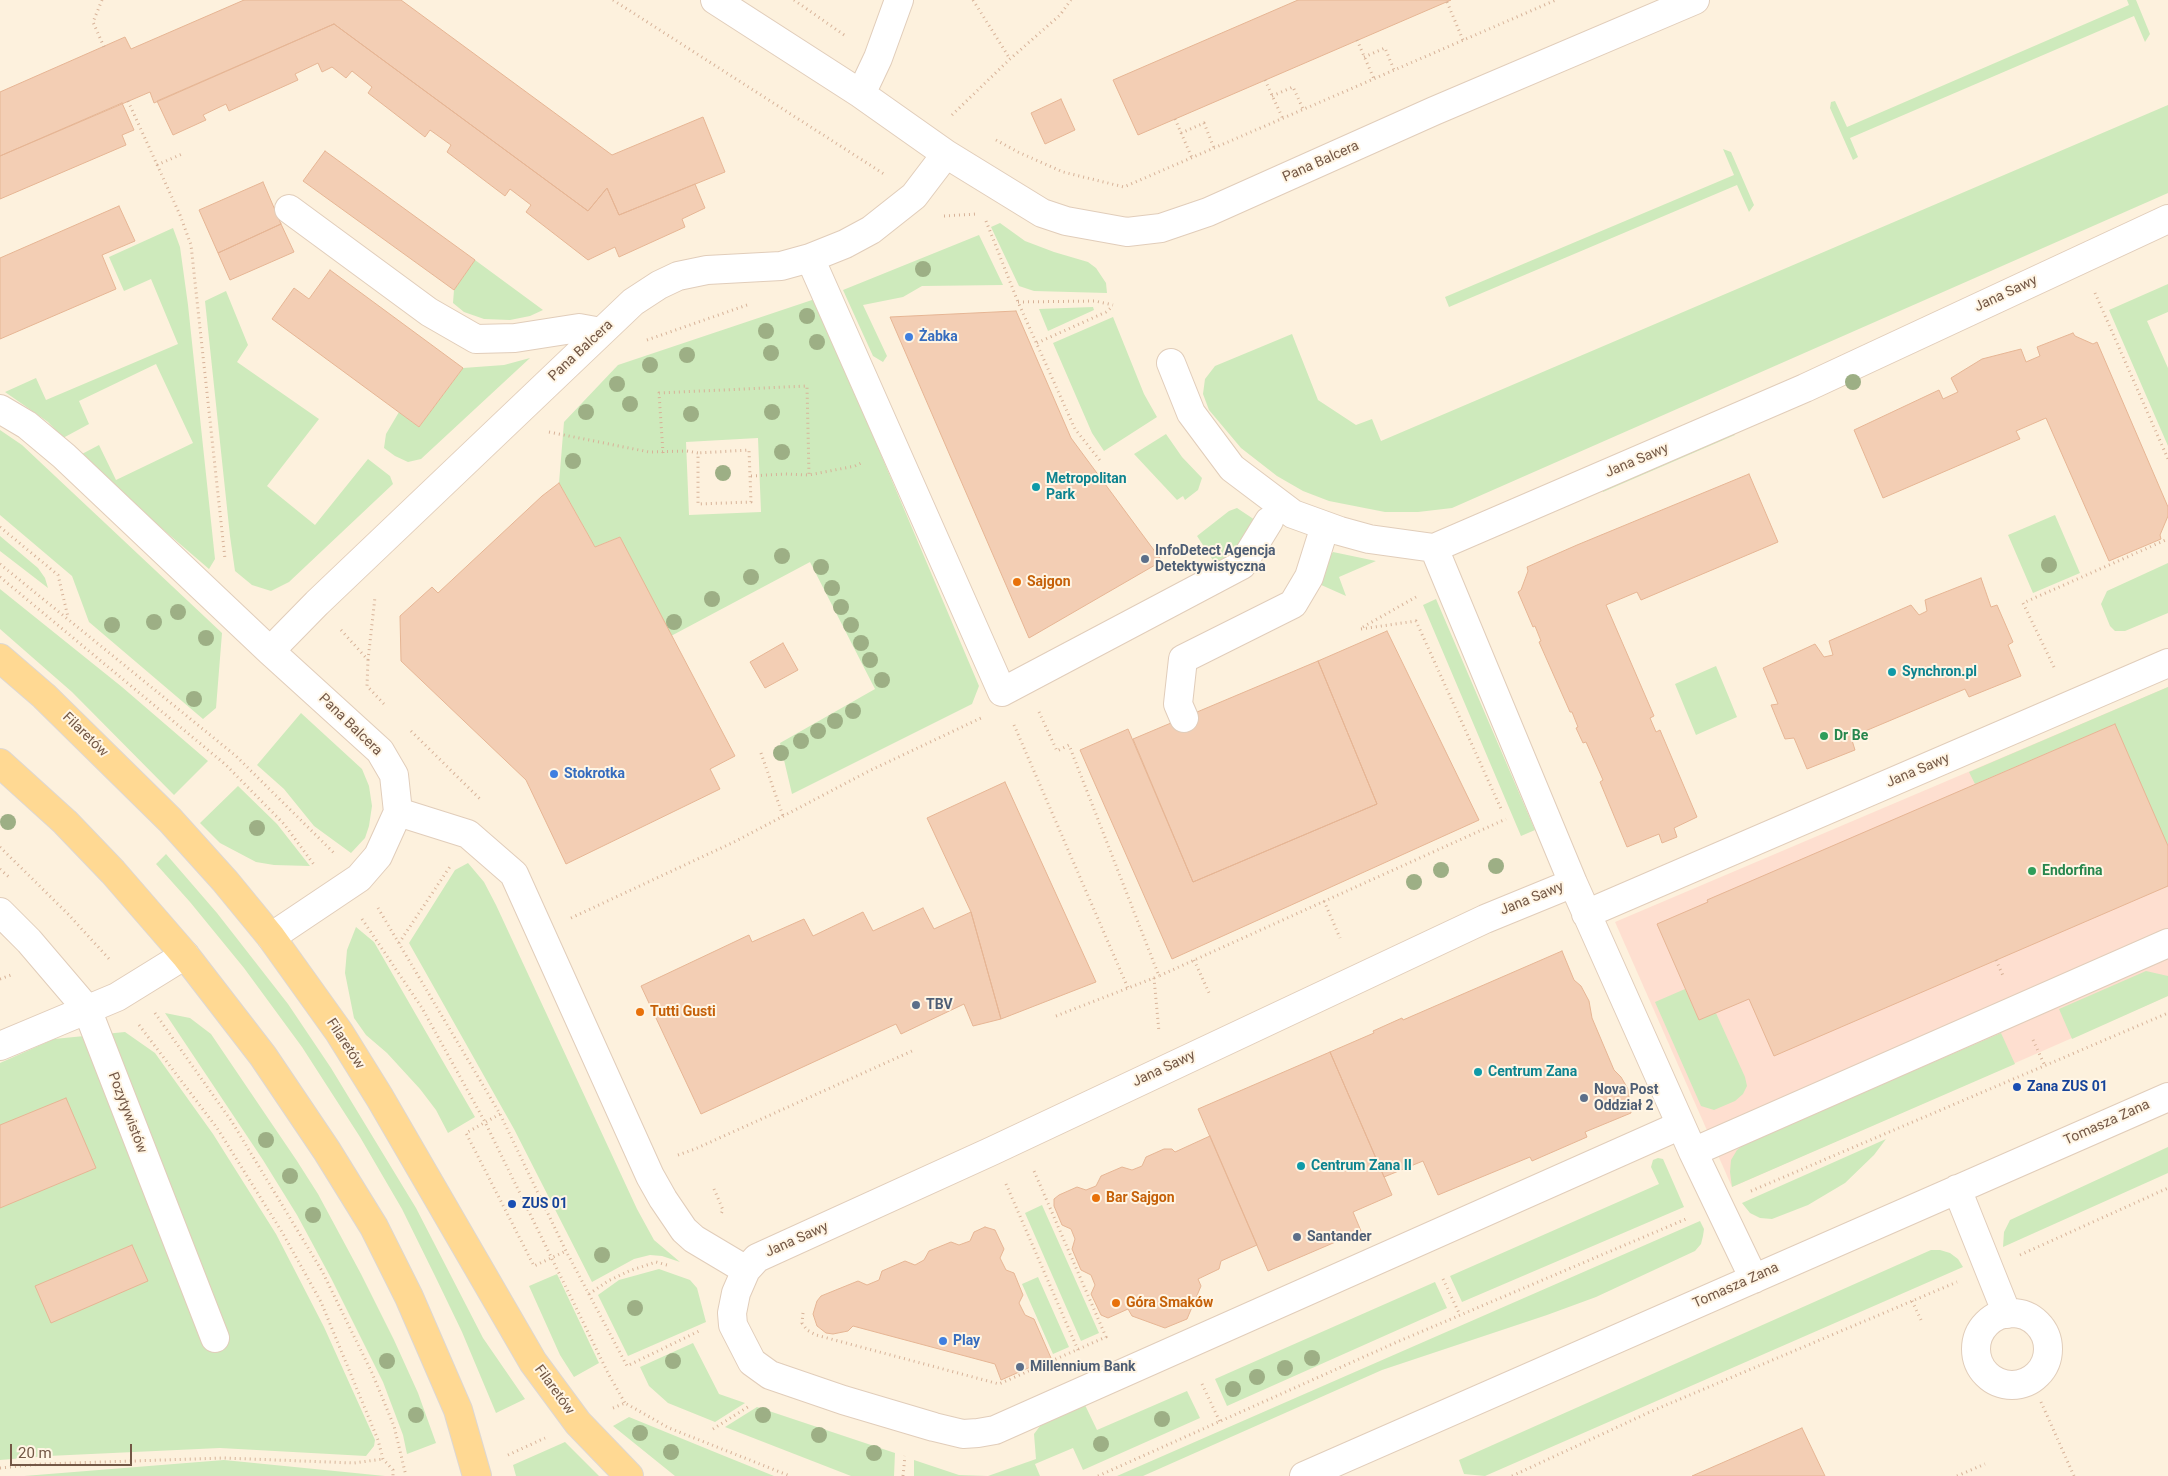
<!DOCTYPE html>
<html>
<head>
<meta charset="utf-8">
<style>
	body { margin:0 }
	#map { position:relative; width:2168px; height:1476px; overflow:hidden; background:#fdf1dd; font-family:Roboto,sans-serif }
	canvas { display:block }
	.scale { position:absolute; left:10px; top:1444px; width:122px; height:22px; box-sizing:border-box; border:2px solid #735745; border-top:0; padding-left:6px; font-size:15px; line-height:18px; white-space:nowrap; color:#735745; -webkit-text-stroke:4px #fff5e4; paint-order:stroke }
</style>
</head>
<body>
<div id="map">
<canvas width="2168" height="1476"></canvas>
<div class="scale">20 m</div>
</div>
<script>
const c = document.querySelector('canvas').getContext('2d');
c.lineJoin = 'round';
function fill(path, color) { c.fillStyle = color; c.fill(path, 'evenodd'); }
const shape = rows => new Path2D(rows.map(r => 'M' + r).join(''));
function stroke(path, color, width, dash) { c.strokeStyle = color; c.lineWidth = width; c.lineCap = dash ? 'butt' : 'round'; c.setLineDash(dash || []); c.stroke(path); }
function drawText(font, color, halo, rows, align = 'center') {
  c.font = font + ' Roboto,sans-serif'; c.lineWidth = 4; c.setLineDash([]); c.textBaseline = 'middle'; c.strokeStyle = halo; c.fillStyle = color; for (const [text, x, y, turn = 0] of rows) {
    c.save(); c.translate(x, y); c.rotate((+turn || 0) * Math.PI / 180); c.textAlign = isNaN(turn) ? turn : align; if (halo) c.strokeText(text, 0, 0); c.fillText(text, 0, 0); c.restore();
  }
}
fill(shape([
	[2168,687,2168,996,1732,1187,1615,922]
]), '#fedfd0');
fill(shape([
	[2127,0,2136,0,2150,34,2145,42,2134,16,1850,138,1858,157,1853,160,1830,108,1831,102,1835,101,1847,127,2129,5],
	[2168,105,2168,193,1452,508,1418,512,1385,512,1329,501,1303,491,1277,476,1241,448,1209,410,1203,394,1205,379,1215,366,1292,334,1318,400,1356,425,1372,419,1381,441],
	[1723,149,1731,152,1754,205,1749,212,1737,185,1449,307,1445,297,1734,175],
	[1000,223,1025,241,1054,252,1088,262,1096,268,1106,283,1107,293,1034,291,1019,286,991,227],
	[173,228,180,247,188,305,215,559,209,569,115,488,82,454,99,445,116,480,193,443,156,364,79,401,89,424,63,438,48,422,5,392,36,378,46,400,178,344,151,279,124,291,109,257],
	[979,235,1003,285,922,286,903,297,863,305,887,356,883,362,873,356,843,290],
	[475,260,543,310,530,316,510,320,484,319,464,312,453,303,454,290],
	[2168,284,2168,312,2147,321,2168,368,2168,446,2109,310],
	[226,291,248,345,237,362,319,419,267,486,315,525,368,459,390,476,393,484,289,582,271,591,252,585,235,571,230,536,205,301],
	[815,299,979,686,972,704,792,794,780,743,875,689,810,562,671,636,620,537,595,547,559,483,564,422,618,365],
	[758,438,761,512,689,515,686,442],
	[1093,307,1094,310,1048,331,1039,309],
	[1113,317,1144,394,1157,417,1104,451,1092,433,1053,343],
	[530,358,421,459,408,462,395,456,384,448,386,434,399,412,419,427,463,368,504,365],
	[1731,427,1735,435,1603,492,1600,485],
	[0,430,22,445,222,633,216,708,203,719,89,622,72,576,0,515],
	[1166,434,1182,457,1202,478,1198,490,1185,500,1183,496,1177,500,1134,454],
	[1237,508,1258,522,1243,549,1218,568,1197,536,1229,511],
	[2055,515,2080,573,2033,593,2008,535],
	[0,536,38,568,45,578,48,588,0,551],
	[1333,552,1376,561,1339,577,1346,596,1319,584,1325,563],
	[2168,563,2168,613,2125,631,2115,631,2110,626,2101,604,2107,591],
	[0,589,122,687,208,761,174,795,72,692,0,629],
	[1436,599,1535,830,1521,836,1423,605],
	[1716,666,1737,717,1696,735,1675,684],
	[2168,687,2168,846,2115,724,1975,784,1969,772],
	[301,713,362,769,369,786,372,806,369,826,365,838,351,853,314,826,284,789,257,765],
	[238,786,277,824,310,866,274,865,256,862,220,843,200,823],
	[166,854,217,913,288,1004,331,1068,416,1208,483,1338,525,1399,496,1413,462,1332,436,1278,402,1209,360,1137,302,1047,244,968,190,902,156,864],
	[468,863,484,882,496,905,637,1209,654,1240,680,1262,662,1256,650,1255,634,1259,592,1282,514,1129,409,943,455,870],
	[356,927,374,942,475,1117,448,1133,436,1110,420,1089,387,1053,366,1035,354,1018,345,973,347,950],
	[2146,971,2168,976,2168,996,2072,1039,2059,1009],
	[1685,989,1699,1020,1716,1013,1745,1077,1747,1086,1743,1094,1735,1101,1714,1110,1701,1106,1655,1002],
	[165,1013,190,1018,211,1034,297,1161,318,1194,361,1274,394,1340,418,1393,436,1443,407,1454,403,1435,383,1382,331,1278,297,1215,263,1160],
	[125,1032,155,1053,213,1134,276,1234,324,1327,375,1440,374,1446,366,1456,220,1448,48,1456,0,1460,0,1063,54,1039],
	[2001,1033,2015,1064,1732,1187,1730,1172,1731,1160,1737,1150,1746,1143],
	[1886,1139,1874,1155,1845,1183,1808,1205,1772,1219,1760,1218,1750,1213,1742,1203],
	[2168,1147,2168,1173,2003,1247,2004,1232,2010,1220],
	[1658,1158,1663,1159,1684,1207,1462,1302,1450,1276,1659,1184,1651,1167,1653,1160],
	[1042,1205,1099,1333,1081,1341,1025,1213],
	[1700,1221,1704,1229,1703,1236,1701,1244,1695,1251,1596,1297,1547,1315,1382,1370,1143,1476,1117,1476],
	[1931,1250,1940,1250,1950,1253,1958,1259,1963,1267,1485,1476,1464,1474,1459,1460],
	[659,1269,690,1280,697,1288,706,1322,628,1356,598,1295,619,1280],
	[557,1274,599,1363,574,1377,560,1355,529,1286],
	[1038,1277,1069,1347,1053,1354,1022,1284],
	[1435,1282,1447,1308,1227,1406,1215,1379],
	[693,1343,719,1394,745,1403,715,1422,668,1403,649,1386,640,1367],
	[1187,1391,1200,1418,1083,1470,1073,1448,1035,1464,1040,1476,914,1476,914,1460,959,1475,988,1476,1036,1459,1034,1434,1043,1422,1085,1405,1097,1430],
	[757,1407,895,1453,894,1476,851,1476,725,1427],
	[629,1417,722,1455,774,1476,675,1476,613,1426],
	[565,1442,599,1476,516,1476,513,1465],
	[224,1460,385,1476,24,1476]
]), '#ceeabc');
const building = shape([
	[244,0,401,0,612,155,703,117,725,172,619,215,607,188,588,211,334,24,154,103,150,92,0,156,0,92,125,37,131,49,244,0],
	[1298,0,1451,0,1138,135,1113,80,1298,0],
	[334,24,588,211,607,188,619,215,695,184,705,208,682,219,685,227,619,257,615,247,588,260,526,212,531,205,510,189,505,196,447,152,451,145,430,130,425,137,368,93,372,87,352,71,346,78,332,67,322,72,318,63,295,74,298,80,229,111,226,104,203,115,206,120,173,135,157,101,334,24],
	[1061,99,1075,130,1045,144,1031,113,1061,99],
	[122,103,134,130,122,135,126,145,0,199,0,156,122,103],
	[325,151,475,260,454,290,303,181,325,151],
	[263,182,281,224,218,253,199,210,263,182],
	[119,206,135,241,102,255,116,289,0,339,0,258,119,206],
	[281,224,294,252,230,280,218,253,281,224],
	[330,270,463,368,419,427,272,319,294,288,309,299,330,270],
	[1016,311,1071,438,1162,561,1029,638,890,317,1016,311],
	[2073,333,2075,336,2093,344,2097,342,2168,507,2168,516,2160,535,2161,539,2109,561,2046,418,2016,431,2020,439,1883,498,1854,430,1939,390,1943,399,1958,392,1951,378,1982,359,2021,349,2026,362,2040,356,2037,347,2073,333],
	[1749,474,1778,542,1641,600,1637,592,1606,605,1654,716,1650,718,1656,732,1660,730,1697,817,1674,828,1677,837,1662,843,1659,834,1627,847,1600,782,1603,780,1586,742,1583,743,1576,728,1578,727,1572,712,1570,712,1539,642,1541,641,1535,626,1533,627,1518,592,1521,590,1528,571,1527,567,1577,545,1749,474],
	[559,483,595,547,620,537,735,756,710,769,720,789,566,864,526,780,401,661,400,616,432,587,438,593,542,496,559,483],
	[1981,578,1991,607,1997,605,2013,642,2008,645,2021,676,1969,697,1965,689,1851,737,1855,750,1807,769,1794,738,1785,739,1771,705,1778,704,1763,668,1815,644,1824,657,1833,655,1829,641,1911,605,1919,615,1927,611,1925,600,1981,578],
	[1387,631,1479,820,1172,959,1080,750,1128,729,1193,882,1377,804,1318,661,1387,631],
	[783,643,798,670,765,688,750,662,783,643],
	[1318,661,1377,804,1193,882,1133,739,1318,661],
	[2115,724,2168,846,2168,886,1774,1056,1749,999,1699,1020,1657,924,1708,902,1707,900,2115,724],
	[1005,782,1096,982,1001,1019,971,912,927,818,1005,782],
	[923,908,934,929,971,912,1001,1019,973,1026,964,1004,901,1034,896,1024,701,1114,641,986,749,935,752,942,804,919,813,936,863,912,873,931,923,908],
	[1562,951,1574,980,1581,986,1589,1001,1592,1018,1614,1070,1621,1077,1628,1089,1631,1113,1585,1132,1587,1137,1532,1161,1530,1157,1438,1195,1423,1161,1384,1177,1330,1052,1374,1033,1373,1031,1402,1018,1403,1020,1562,951],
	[1330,1052,1392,1195,1353,1212,1361,1231,1268,1271,1198,1109,1330,1052],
	[66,1098,96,1168,0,1208,0,1125,66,1098],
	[1210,1136,1257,1245,1221,1261,1219,1269,1198,1279,1201,1286,1187,1319,1165,1328,1132,1316,1128,1309,1108,1318,1101,1315,1091,1294,1095,1285,1091,1275,1081,1270,1072,1249,1075,1239,1071,1229,1062,1225,1054,1206,1054,1199,1059,1195,1077,1187,1086,1190,1096,1186,1101,1176,1122,1167,1132,1170,1142,1166,1146,1157,1164,1149,1172,1149,1175,1152,1210,1136],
	[985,1227,995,1230,1004,1249,1000,1258,1006,1270,1014,1273,1023,1295,1019,1303,1025,1315,1034,1319,1051,1358,1001,1380,995,1364,853,1326,848,1331,833,1334,826,1333,817,1326,813,1314,817,1301,821,1296,858,1281,867,1285,879,1280,882,1271,905,1261,915,1265,924,1260,929,1251,951,1242,959,1245,970,1241,974,1232,985,1227],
	[132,1245,148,1281,51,1323,35,1286,132,1245],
	[1802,1428,1825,1476,1692,1476,1802,1428]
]);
fill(building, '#f3ceb4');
stroke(building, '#e6b594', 1);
const minor = shape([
	[715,0,861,94,946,154,1042,213,1066,221,1127,232,1161,228,1208,212,1434,111,1695,0],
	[861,94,878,58,899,0],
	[289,209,429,312,476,339,515,338,579,328,601,332],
	[810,258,1002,692,1242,565,1269,521],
	[1171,363,1191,413,1232,468,1293,514,1340,531,1369,539,1434,548],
	[0,409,27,425,64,456,270,651,380,751,394,775,398,812,378,856,359,878,271,937],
	[1434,548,1805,388,2168,219],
	[1434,548,1573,883,1693,1152,1754,1279],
	[270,651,317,603,633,302,659,285,678,276,707,270,781,266,810,258,845,244,871,230,914,196,946,154],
	[1184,718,1178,704,1183,659,1293,604,1309,577,1325,526],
	[398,812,468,834,514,874,650,1176,663,1199,684,1230,694,1239,746,1270],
	[1573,883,1485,919,992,1151,757,1258,746,1270,736,1293,732,1313,733,1325,752,1362,770,1375,843,1400,934,1427,963,1434,978,1433,995,1430,1681,1125],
	[0,912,29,941,87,1009,215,1338],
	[1586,914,2168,663],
	[0,1046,117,997,185,955],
	[1693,1152,2168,943],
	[1957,1189,2007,1314],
	'1976 1349a36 36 0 1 1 72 0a36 36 0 1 1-72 0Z',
	[1304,1476,2168,1097]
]);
const major = shape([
	[0,658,44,696,170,820,225,881,271,937,339,1032,380,1098,533,1362,578,1423,629,1476],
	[0,763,65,822,113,872,185,955,263,1056,327,1151,374,1227,409,1297,458,1410,477,1476]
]);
stroke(minor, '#e1cdba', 30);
stroke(major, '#ddd7d2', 30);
stroke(shape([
	[102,0,93,22,104,47],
	[613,0,884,174],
	[794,0,847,37],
	[973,0,1010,59],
	[1447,2,1463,40],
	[1357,40,1374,79],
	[1364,57,1385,48,1394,70],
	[1265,80,1283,119],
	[1272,96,1293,87,1303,109],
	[128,101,180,215,191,245,225,559],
	[952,115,1010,59,1060,15,1071,0],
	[1175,119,1192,158],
	[1181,133,1204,123,1214,148],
	[996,140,1018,152,1063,172,1124,187,1556,0],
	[157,165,182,154],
	[944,216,976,214],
	[986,221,1018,302,1075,429,1102,463],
	[2095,293,2168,459],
	[1018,302,1095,301,1113,305],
	[647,340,747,305],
	[1037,343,1106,312,1113,306],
	[549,432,649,452,687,451,698,453,698,504,751,502,749,450,698,453],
	[663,453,659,393,807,386,809,475],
	[751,476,785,474,809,475,855,466,863,462],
	[0,527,58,575,68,617],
	[0,564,236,756,334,853],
	[0,577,226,765,284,824,315,866],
	[1363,627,1416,597],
	[1361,629,1416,621,1502,811],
	[341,630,368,660,367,686,384,704],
	[368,660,375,597],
	[2054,667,2023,603,2168,539],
	[1039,712,1057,751,1069,745,1159,976,1506,819],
	[1014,725,1128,988],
	[411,731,480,799],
	[761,753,783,816],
	[0,847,68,914,111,961],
	[0,869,10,878],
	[1324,901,1340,938],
	[378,908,500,1114,566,1251,627,1366,699,1331],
	[571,918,734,842,869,771,981,718],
	[362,919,422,1008,485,1122,609,1375,625,1403],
	[399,943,451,865],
	[1194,960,1210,995],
	[1996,960,2004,978],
	[1154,978,1159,1032],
	[0,979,11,975],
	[155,1013,232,1122,322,1271,372,1373,394,1426,406,1476],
	[1056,1016,1159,976],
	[139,1025,217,1128,282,1232,321,1302,378,1440,383,1459,393,1470,393,1476],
	[2033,1040,2045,1066],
	[500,1114,466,1133,534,1266,566,1251],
	[678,1155,695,1149,912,1051],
	[1006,1184,1078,1350],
	[714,1189,723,1210,721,1214],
	[1751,1191,2168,1013],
	[2020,1255,2168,1188],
	[1443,1279,1460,1315],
	[589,1294,608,1281,629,1271,656,1262,667,1265],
	[1912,1301,1922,1322],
	[803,1313,802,1323,807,1330,816,1335,999,1384,1106,1337,1034,1171],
	[1202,1384,1220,1422],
	[2041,1402,2074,1476],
	[613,1408,625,1403,669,1428,790,1476],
	[713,1429,751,1405],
	[508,1455,545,1438],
	[0,1468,42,1464,224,1458,354,1463,383,1459],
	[903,1476,905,1456],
	[1098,1476,1397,1342,1686,1219],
	[1512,1476,1652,1411,1957,1282],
	[1957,1476,1985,1464]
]), '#d7b298', 3, [1, 4]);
stroke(minor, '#fff', 28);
stroke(major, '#ffd993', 28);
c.fillStyle = '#9daf85';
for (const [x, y] of [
	[923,269],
	[807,316],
	[766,331],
	[817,342],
	[771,353],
	[687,355],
	[650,365],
	[1853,382],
	[617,384],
	[630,404],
	[586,412],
	[772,412],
	[691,414],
	[782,452],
	[573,461],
	[723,473],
	[782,556],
	[2049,565],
	[821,567],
	[751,577],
	[832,588],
	[712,599],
	[841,607],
	[178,612],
	[154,622],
	[674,622],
	[112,625],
	[851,625],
	[206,638],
	[861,643],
	[870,660],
	[882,680],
	[194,699],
	[853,711],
	[835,721],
	[818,731],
	[801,741],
	[781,753],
	[8,822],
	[257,828],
	[1496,866],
	[1441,870],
	[1414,882],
	[266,1140],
	[290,1176],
	[313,1215],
	[602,1255],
	[635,1308],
	[1312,1358],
	[387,1361],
	[673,1361],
	[1285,1368],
	[1257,1377],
	[1233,1389],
	[416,1415],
	[763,1415],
	[1162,1419],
	[640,1433],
	[819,1435],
	[1101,1444],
	[671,1452],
	[874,1453]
]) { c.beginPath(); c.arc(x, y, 8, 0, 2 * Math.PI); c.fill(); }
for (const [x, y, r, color] of [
	[909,337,5,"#3f7fe0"],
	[1036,487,5,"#0f9aa8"],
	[1145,559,5,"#5c6f8a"],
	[1017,582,5,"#e8710a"],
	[1892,672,5,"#0f9aa8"],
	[1824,736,5,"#2e9e5b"],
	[554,774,5,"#3f7fe0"],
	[2032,871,5,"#2e9e5b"],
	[916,1005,5,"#5c6f8a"],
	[640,1012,5,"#e8710a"],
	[1478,1072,5,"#0f9aa8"],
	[2017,1087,5,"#1a4fb4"],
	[1584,1098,5,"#5c6f8a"],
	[1301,1166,5,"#0f9aa8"],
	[1096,1198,5,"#e8710a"],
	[512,1204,5,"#1a4fb4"],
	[1297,1237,5,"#5c6f8a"],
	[1116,1303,5,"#e8710a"],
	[943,1341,5,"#3f7fe0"],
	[1020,1367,5,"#5c6f8a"]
]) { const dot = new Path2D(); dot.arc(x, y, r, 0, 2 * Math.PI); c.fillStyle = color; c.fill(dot); stroke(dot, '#fff5e4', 2); }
drawText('14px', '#735745', '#fff5e4', [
	["Pana Balcera",1321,162,-24],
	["Jana Sawy",2006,294,-25],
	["Pana Balcera",581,351,-43],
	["Jana Sawy",1637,461,-23],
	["Pana Balcera",350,725,44],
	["Filaretów",85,735,44],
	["Jana Sawy",1918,771,-23],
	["Jana Sawy",1532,899,-22],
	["Filaretów",345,1044,57],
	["Jana Sawy",1164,1069,-25],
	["Pozytywistów",127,1113,69],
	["Tomasza Zana",2107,1123,-24],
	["Jana Sawy",797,1240,-24],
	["Tomasza Zana",1736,1286,-24],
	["Filaretów",554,1390,54]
]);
drawText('bold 14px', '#366cbe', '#fff5e4', [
	["Żabka",919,337],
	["Stokrotka",564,774],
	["Play",953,1341]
], 'left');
drawText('bold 14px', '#0d838f', '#fff5e4', [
	["Metropolitan",1046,479],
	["Park",1046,495],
	["Synchron.pl",1902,672],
	["Centrum Zana",1488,1072],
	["Centrum Zana II",1311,1166]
], 'left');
drawText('bold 14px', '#4e5e75', '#fff5e4', [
	["InfoDetect Agencja",1155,551],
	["Detektywistyczna",1155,567],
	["TBV",926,1005],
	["Nova Post",1594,1090],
	["Oddział 2",1594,1106],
	["Santander",1307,1237],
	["Millennium Bank",1030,1367]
], 'left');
drawText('bold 14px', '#c56008', '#fff5e4', [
	["Sajgon",1027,582],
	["Tutti Gusti",650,1012],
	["Bar Sajgon",1106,1198],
	["Góra Smaków",1126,1303]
], 'left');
drawText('bold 14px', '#27864d', '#fff5e4', [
	["Dr Be",1834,736],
	["Endorfina",2042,871]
], 'left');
drawText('bold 14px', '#164399', '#fff5e4', [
	["Zana ZUS 01",2027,1087],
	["ZUS 01",522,1204]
], 'left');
</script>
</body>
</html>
